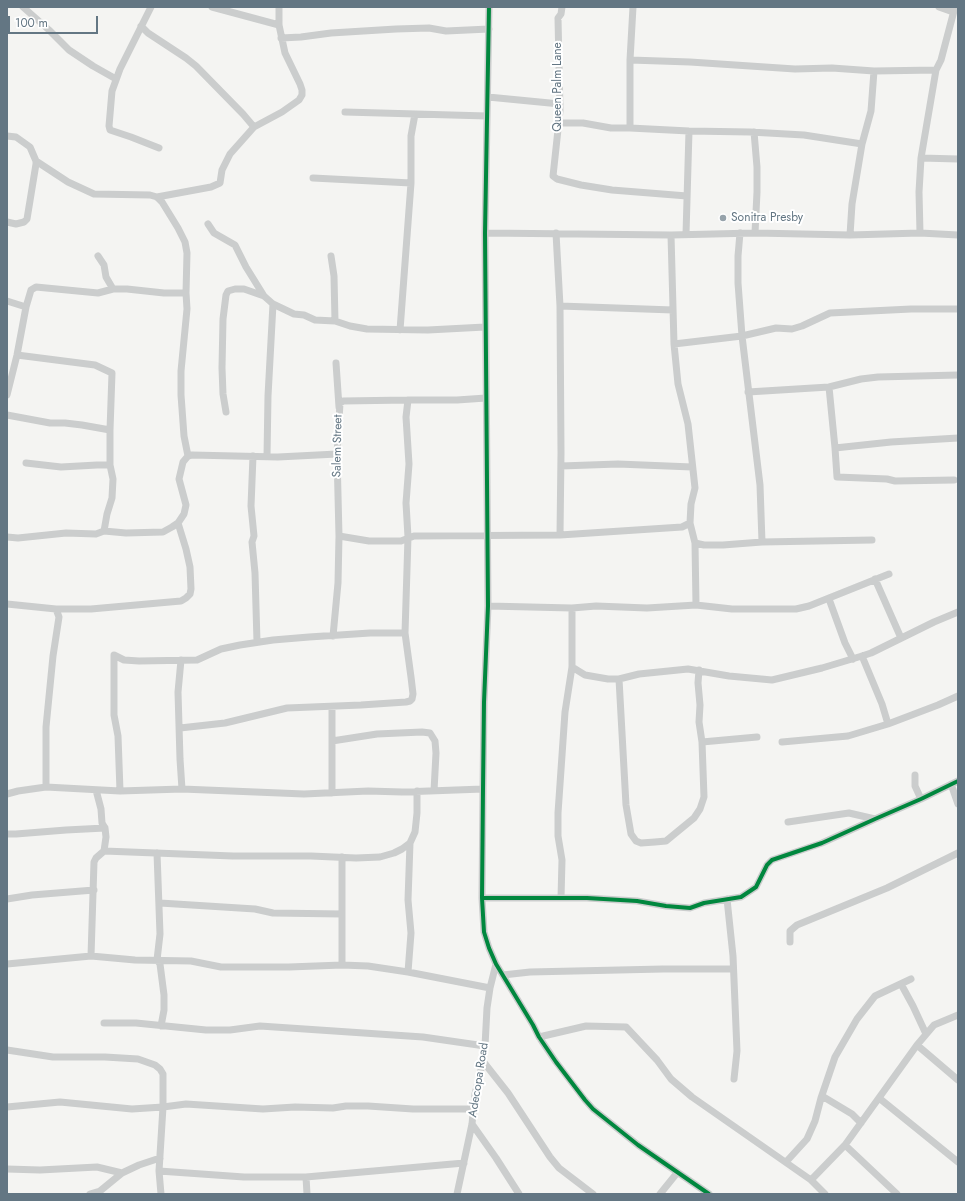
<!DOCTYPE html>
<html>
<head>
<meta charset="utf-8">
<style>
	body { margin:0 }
	#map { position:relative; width:965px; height:1201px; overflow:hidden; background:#f4f4f2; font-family:Jost,sans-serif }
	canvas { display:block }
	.frame { position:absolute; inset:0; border:8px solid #637683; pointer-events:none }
	.scale { position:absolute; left:8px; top:16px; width:90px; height:18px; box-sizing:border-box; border:2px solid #637683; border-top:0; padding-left:5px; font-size:12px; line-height:14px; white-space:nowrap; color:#637683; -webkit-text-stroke:3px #fff; paint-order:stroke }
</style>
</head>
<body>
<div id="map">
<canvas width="965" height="1201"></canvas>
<div class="frame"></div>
<div class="scale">100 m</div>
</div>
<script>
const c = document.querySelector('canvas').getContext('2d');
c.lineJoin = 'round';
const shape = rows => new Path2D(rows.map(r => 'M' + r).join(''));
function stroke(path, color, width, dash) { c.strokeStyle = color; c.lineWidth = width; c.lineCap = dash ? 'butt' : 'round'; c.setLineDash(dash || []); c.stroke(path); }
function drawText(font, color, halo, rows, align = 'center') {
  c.font = font + ' Jost,sans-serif'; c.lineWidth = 4; c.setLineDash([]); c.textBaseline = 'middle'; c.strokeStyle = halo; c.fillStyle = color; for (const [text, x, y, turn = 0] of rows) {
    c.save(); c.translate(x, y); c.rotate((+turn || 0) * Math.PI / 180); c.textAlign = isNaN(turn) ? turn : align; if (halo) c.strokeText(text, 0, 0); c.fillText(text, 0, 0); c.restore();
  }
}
stroke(shape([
	[23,7,49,30,69,50,93,66,116,79],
	[151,7,120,69,112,91,109,126,110,130,131,137,159,148],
	[212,7,279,25],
	[489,7,485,233,488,606,484,702,483,789,482,898,484,932,489,948,496,964,533,1025,539,1037,556,1062,585,1100,593,1109,638,1145,709,1194],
	[562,7,561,14,558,18,560,111,553,176,557,179,581,185,612,190,687,196],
	[939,7,953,12],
	[141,26,148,33,186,58,196,66,243,114,254,127],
	[281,38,301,37,331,33,396,29,429,28,446,31,489,29],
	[630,60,690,62,795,69,832,68,874,71,936,70],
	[488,97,560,104],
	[345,112,487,116],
	[559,123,583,123,611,128,630,128,689,131,750,132,804,135,862,144],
	[630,128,630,60,633,7],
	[754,132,757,167,757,192,755,233],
	[7,136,16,137,30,147,36,161,68,182,94,194,150,195,157,197,162,202,178,228,185,242,187,253,186,293,187,309,181,371,181,395,184,436,188,456],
	[921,158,958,159],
	[313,178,411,183],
	[157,197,211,187,220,183,222,170,230,154,254,127,282,112,299,100,302,95,302,90,300,84,285,53,279,25,279,7],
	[7,222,16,224,24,222,27,219,36,164,36,161],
	[208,224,214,233,235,245,246,267,264,296],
	[485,233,671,235,755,233,850,235,920,233,958,235],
	[556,233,560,306,561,453,560,535],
	[740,233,738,256,738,283,742,336,760,485,762,542],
	[920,233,919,192,921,158,936,70,941,60,955,7],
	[686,234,689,131],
	[671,235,674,344,678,384,688,424,695,488,691,504,690,523,695,543,696,605],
	[850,235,852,204,862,144,871,111,874,71],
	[98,256,104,265,106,277,113,289],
	[331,256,334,276,335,321],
	[7,301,26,307],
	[560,306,673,310],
	[400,330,411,183,411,136,415,114],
	[674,344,742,336,776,328,792,329,802,326,830,313,911,309,958,309],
	[17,355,95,365,112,373,110,430,110,465,113,479,112,498,107,514,104,531],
	[336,363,339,407],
	[829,387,835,448,837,477,887,479,895,481,954,480],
	[748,392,829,387,861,379,878,377,958,375],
	[7,395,17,355,26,307,31,290,36,287,98,293,113,289,127,289,164,293,186,293],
	[226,412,223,394,222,368,223,319,226,295,228,291,235,289,244,289,264,296,273,304,294,314,304,315,315,320,335,321,350,326,367,329,428,330,485,327],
	[7,415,50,423,65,423,82,425,110,430],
	[835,448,891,442,958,438],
	[253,456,251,506,254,536,252,542,255,573,257,642],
	[267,456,268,396,273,304],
	[26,463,61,467,97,465,110,465],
	[561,466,618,464,692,467],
	[339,536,369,541,401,541,414,536,560,535,682,527,690,523],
	[7,537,18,538,66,533,96,534,104,531,126,533,163,532,172,527,178,523,184,514,186,505,179,479,183,462,188,456,192,455,278,457,337,454],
	[695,543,704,545,723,545,762,542,872,540],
	[875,579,901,638],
	[829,599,845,643,853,659],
	[7,604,56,609,59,617,53,656,46,727,46,787],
	[488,606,572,608,596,606,647,608,696,605,732,609,796,609,809,606,889,574],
	[56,609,91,609,181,601,186,598,190,594,191,589,190,567,186,549,178,523],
	[333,636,338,583,339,536,337,454,340,403,343,401,408,400,457,400,486,398],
	[862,656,882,704,888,724],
	[181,660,178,692,180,759,182,789],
	[572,667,585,675,608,679,619,679,639,674,688,669,729,676,772,680,822,668,862,656,871,653,934,622,958,612],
	[619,679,626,805,631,834,636,841,641,843,655,842,666,841,694,818,700,809,704,797,702,742,699,722,700,705,698,683,699,670],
	[180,728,225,723,287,708,361,705,406,702,410,701,412,699,413,694,411,677,405,633,408,537,406,503,409,464,406,417,408,400],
	[332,741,377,734,422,732,430,733,435,741,436,753,434,791],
	[702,742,757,737],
	[782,742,848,736,888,724,938,705,958,696],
	[915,775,915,786,921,799],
	[951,784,958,804],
	[120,791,118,736,114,715,114,655,124,660,139,661,197,660,221,649,240,645,273,640,309,637,370,633,405,633],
	[332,793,332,707],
	[7,794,18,791,46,787,120,791,182,789,304,794,368,791,402,792,483,789],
	[788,822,849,813,875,819],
	[7,834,16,834,66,830,105,828],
	[104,851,233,856,311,856,356,858,380,857,394,853,402,849,410,843,415,832,417,813,417,791],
	[157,853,160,934,157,960,160,964,164,995,164,1010,161,1026],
	[482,898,587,898,637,901,666,906,690,908,704,903,741,897,756,887,767,865,772,860,822,843,875,819,921,799,958,781],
	[561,898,562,860,558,836,558,813,565,712,572,667,572,608],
	[7,899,32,895,94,890],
	[727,899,733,956,737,1051,734,1079],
	[160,903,255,909,273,913,342,914],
	[790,942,790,931,797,925,887,888,958,853],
	[91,956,94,862,96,858,104,851,106,837,105,828,102,823,101,809,96,790],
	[7,964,91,956,135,960,191,961,221,967,289,967,342,965,368,966,408,972,490,988],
	[342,965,342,857],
	[408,972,411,933,408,900,410,843],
	[503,975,530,972,663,969,733,969],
	[901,984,913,1006,926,1034],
	[104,1023,136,1023,206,1030,230,1030,260,1026,423,1037,485,1046],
	[539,1037,586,1026,626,1027,657,1060,671,1079,692,1097,811,1180,825,1194],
	[917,1045,958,1080],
	[7,1050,53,1057,105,1057,138,1059,155,1065,160,1069,163,1074,163,1107,159,1171,161,1194],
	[482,1060,508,1093,550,1157,559,1168,593,1194],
	[822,1096,852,1114,861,1123],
	[879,1098,958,1162],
	[7,1107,60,1102,132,1109,163,1107,186,1104,263,1109,295,1107,333,1108,346,1106,368,1106,413,1109,473,1109],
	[472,1124,496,1158,519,1194],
	[845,1145,897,1194],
	[786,1162,807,1139,815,1121,821,1098,835,1057,857,1019,875,996,911,979],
	[7,1169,40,1170,97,1167,122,1173,139,1165,160,1158],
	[159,1171,244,1177,306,1177,464,1163],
	[306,1177,307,1194],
	[811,1180,845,1145,917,1045,934,1025,958,1015],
	[90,1194,100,1191,122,1173],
	[457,1194,472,1124,475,1094,480,1075,485,1046,487,1008,490,988,496,964],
	[660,1194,677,1173]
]), '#cbcdcd', 7);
stroke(shape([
	[489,7,485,233,488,606,484,702,483,789,482,898,484,932,489,948,496,964,533,1025,539,1037,556,1062,585,1100,593,1109,638,1145,709,1194],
	[482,898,587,898,637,901,666,906,690,908,704,903,741,897,756,887,767,865,772,860,822,843,875,819,921,799,958,781]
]), '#00873e', 4);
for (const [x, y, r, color] of [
	[723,218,4,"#96a2aa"]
]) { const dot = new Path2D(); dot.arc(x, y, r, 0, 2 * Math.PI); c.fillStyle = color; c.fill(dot); stroke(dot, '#fff', 1.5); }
drawText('12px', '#637683', '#fff', [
	["Queen Palm Lane",558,87,-90],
	["Salem Street",338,446,-89],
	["Adecopa Road",479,1080,-81]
]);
drawText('12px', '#637683', '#fff', [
	["Sonitra Presby",731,218]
], 'left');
</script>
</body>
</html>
